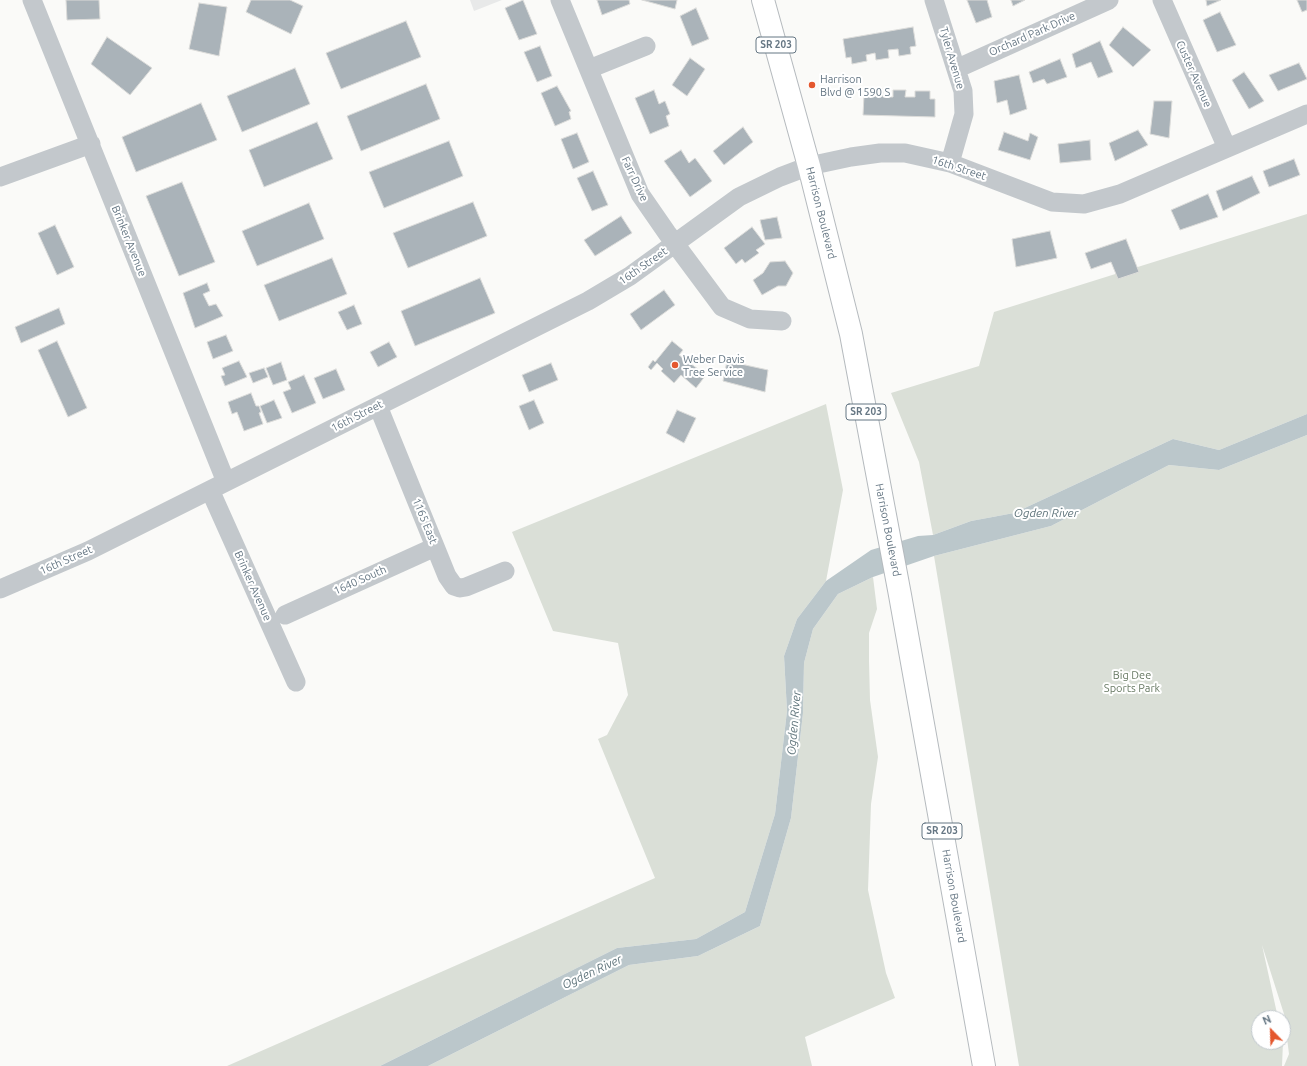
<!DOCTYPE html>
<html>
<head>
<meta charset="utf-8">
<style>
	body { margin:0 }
	#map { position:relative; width:1307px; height:1066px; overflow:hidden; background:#fafaf8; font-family:Ubuntu,sans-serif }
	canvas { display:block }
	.north { position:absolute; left:1251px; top:1010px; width:40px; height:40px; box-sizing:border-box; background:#fff; border:1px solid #c1c8cd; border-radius:50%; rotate:337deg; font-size:11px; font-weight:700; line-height:16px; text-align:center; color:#657683 }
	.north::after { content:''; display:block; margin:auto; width:14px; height:18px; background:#e4572e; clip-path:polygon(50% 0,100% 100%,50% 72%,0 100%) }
</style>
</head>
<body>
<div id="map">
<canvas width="1307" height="1066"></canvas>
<div class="north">N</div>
</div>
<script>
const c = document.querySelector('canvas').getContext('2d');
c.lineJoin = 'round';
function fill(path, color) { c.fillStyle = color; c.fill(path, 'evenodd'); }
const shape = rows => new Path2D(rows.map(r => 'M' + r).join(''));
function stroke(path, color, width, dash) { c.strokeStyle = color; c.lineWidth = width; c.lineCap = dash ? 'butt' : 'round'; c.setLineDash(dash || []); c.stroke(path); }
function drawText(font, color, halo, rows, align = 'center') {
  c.font = font + ' Ubuntu,sans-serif'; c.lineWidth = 4; c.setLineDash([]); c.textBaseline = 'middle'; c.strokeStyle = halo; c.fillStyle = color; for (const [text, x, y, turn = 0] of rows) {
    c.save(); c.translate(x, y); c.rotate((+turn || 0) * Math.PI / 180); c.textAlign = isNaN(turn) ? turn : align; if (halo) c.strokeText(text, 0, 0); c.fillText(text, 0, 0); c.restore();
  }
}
fill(shape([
	[470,0,502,0,474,11]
]), '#e8e9e9');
fill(shape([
	[1307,214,1307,414,1219,450,1173,439,1014,513,971,521,933,535,919,462,891,393,979,366,994,312],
	[826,404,843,490,826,581,797,619,784,656,787,711,775,814,745,912,696,939,617,948,380,1066,227,1066,655,878,598,739,607,735,628,695,618,643,553,631,512,532],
	[1307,435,1307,1066,1284,1066,1289,1054,1284,1014,1262,945,1278,1018,1259,1018,1259,1042,1283,1042,1282,1066,1019,1066,934,556,1051,526,1169,465,1219,470],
	[873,577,877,609,869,633,869,661,870,700,878,757,871,804,868,890,886,973,895,998,805,1037,812,1066,428,1066,629,965,698,956,760,926,791,818,803,713,804,663,813,629,838,594]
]), '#dadfd7');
fill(shape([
	[1307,414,1307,435,1219,470,1169,465,1051,526,934,556,873,577,838,594,813,629,804,663,803,713,791,818,760,926,698,956,629,965,428,1066,380,1066,617,948,696,939,745,912,775,814,787,711,784,656,797,619,826,581,871,550,918,536,933,535,971,521,1014,513,1173,439,1219,450]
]), '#bbc7cb');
const building = shape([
	[66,0,99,0,100,19,67,20,66,0],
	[251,0,290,0,303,6,291,34,246,12,251,0],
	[523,0,537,34,519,40,505,8,523,0],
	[597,0,629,0,630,4,602,15,597,0],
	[642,0,677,0,675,9,642,0],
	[967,0,987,0,992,17,976,23,967,0],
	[1011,0,1025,0,1013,6,1011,0],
	[1206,0,1221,0,1207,6,1206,0],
	[1297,0,1307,0,1307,10,1302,12,1297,0],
	[199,3,227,7,219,56,189,49,199,3],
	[696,8,709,39,692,46,680,16,696,8],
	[1220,12,1236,45,1217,52,1203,20,1220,12],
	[406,21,421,57,341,89,326,53,406,21],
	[913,27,916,46,910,47,911,54,899,56,898,49,888,50,889,58,876,60,875,53,866,55,867,61,852,64,851,57,846,58,843,39,913,27],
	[1123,27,1151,50,1133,67,1109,45,1123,27],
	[107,37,152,68,130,95,91,64,107,37],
	[1100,41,1113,72,1098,78,1091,62,1076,68,1072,54,1100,41],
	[540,46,552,76,537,82,524,52,540,46],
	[690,58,705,69,687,96,672,85,690,58],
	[1060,59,1067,77,1047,84,1044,79,1033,83,1029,72,1060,59],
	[1299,63,1307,79,1278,91,1269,75,1299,63],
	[295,68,310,104,242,132,227,96,295,68],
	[1244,72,1264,101,1249,109,1232,80,1244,72],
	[1019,75,1027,109,1010,115,1007,100,997,103,994,81,1019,75],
	[426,84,440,119,361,151,347,116,426,84],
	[557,86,571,111,569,112,571,119,555,126,541,93,557,86],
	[870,89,883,89,883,97,893,97,893,90,906,90,905,97,915,97,915,91,930,91,930,99,935,99,935,117,863,115,864,95,870,96,870,89],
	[654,90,659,104,665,101,670,114,666,116,669,126,650,134,635,98,654,90],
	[1154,101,1172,101,1169,138,1150,134,1154,101],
	[201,103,217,140,136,172,122,137,201,103],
	[317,122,333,159,264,187,249,150,317,122],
	[743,127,753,142,724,165,713,151,743,127],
	[1138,130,1148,145,1115,161,1109,143,1138,130],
	[1004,132,1028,141,1030,133,1038,137,1030,160,998,150,1004,132],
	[577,133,589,162,573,169,561,139,577,133],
	[1090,140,1091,160,1060,163,1058,144,1090,140],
	[449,141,463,176,384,208,369,172,449,141],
	[681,150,689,163,695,158,712,181,690,197,664,161,681,150],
	[1294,159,1300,175,1269,187,1263,171,1294,159],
	[593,171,608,205,592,211,577,178,593,171],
	[1252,176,1260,193,1223,211,1216,191,1252,176],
	[182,182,215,262,179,276,146,196,182,182],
	[1208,194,1218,217,1180,230,1171,210,1208,194],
	[473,202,487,236,408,268,393,233,473,202],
	[309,203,324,239,257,266,242,231,309,203],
	[621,216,632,233,595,256,584,240,621,216],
	[777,217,782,238,765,240,760,220,777,217],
	[55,225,74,267,57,275,38,233,55,225],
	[752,227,765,244,756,250,759,253,745,263,742,259,736,264,724,248,752,227],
	[1050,231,1057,258,1016,267,1012,239,1050,231],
	[1126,239,1139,272,1118,279,1111,262,1091,269,1085,253,1126,239],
	[332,258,347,294,279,321,264,285,332,258],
	[785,261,793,273,786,286,778,286,762,295,753,280,763,273,770,262,785,261],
	[480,278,495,313,415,346,401,311,480,278],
	[207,283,210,291,203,294,209,306,216,304,223,316,195,328,183,293,207,283],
	[664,290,675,305,641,330,630,314,664,290],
	[354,305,362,324,347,330,338,312,354,305],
	[59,308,65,324,21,343,15,327,59,308],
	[226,335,233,351,213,359,207,342,226,335],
	[57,341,87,408,68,417,38,350,57,341],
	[672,341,683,350,679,355,706,375,696,388,681,375,674,383,661,371,663,369,657,363,651,370,648,367,653,360,655,362,672,341],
	[389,342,397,357,378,367,370,352,389,342],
	[239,361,247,377,225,386,221,376,225,375,222,368,239,361],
	[727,361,768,370,765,392,723,381,727,361],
	[281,362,287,380,273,385,266,368,281,362],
	[551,363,558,380,529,392,522,375,551,363],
	[264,368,268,377,253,383,249,373,264,368],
	[336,369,345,390,323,399,314,378,336,369],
	[304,375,316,403,292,413,283,392,291,389,288,382,304,375],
	[251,393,256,406,259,406,261,412,259,413,263,424,244,431,237,412,232,414,228,402,251,393],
	[274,400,282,418,267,423,260,406,274,400],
	[534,400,544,423,529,430,519,406,534,400],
	[677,410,696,418,684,443,666,433,677,410]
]);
fill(building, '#aab3b9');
stroke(building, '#dcdcda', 1);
const major = shape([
	[763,0,809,166,851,334,900,595,984,1066]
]);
stroke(major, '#b5babe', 24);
stroke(shape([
	[32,0,226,482],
	[560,0,640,194,667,233,722,307,750,319,782,321],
	[934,0,963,91,964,114,950,163],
	[1162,0,1227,148],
	[589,69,646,46],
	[956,69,1109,0],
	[0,177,91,144],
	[378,406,447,576,454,586,460,588,466,587,505,571],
	[210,490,296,682],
	[0,589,88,551,588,301,630,276,739,197,780,177,809,166,851,157,880,153,905,153,950,163,1052,202,1084,204,1120,194,1307,114],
	[285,615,435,547]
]), '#c3c8cc', 19);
stroke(major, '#fff', 22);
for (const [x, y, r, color] of [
	[812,85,4,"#e4572e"],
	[675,365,4,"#e4572e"]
]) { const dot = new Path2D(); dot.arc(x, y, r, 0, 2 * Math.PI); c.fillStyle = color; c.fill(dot); stroke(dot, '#fff', 1.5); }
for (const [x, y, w] of [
	[776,45,40],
	[866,412,40],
	[942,831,40]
]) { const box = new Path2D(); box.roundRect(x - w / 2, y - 8, w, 16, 3); c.fillStyle = '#fff'; c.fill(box); stroke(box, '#657683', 1); }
drawText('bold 10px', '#657683', null, [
	["SR 203",776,45],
	["SR 203",866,412],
	["SR 203",942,831]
]);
drawText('11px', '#657683', '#fff', [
	["Orchard Park Drive",1032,34,-24],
	["Tyler Avenue",952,58,74],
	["Custer Avenue",1194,74,66],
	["16th Street",959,168,18],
	["Farr Drive",635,179,65],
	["Harrison Boulevard",821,213,76],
	["Brinker Avenue",129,241,68],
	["16th Street",643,266,-35],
	["16th Street",357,416,-27],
	["1165 East",425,521,68],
	["Harrison Boulevard",888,530,79],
	["16th Street",66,560,-24],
	["1640 South",360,580,-24],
	["Brinker Avenue",253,586,66],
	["Harrison Boulevard",954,896,80]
]);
drawText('11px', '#657683', '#fff', [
	["Harrison",820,79],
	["Blvd @ 1590 S",820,92],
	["Weber Davis",683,359],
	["Tree Service",683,372]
], 'left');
drawText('11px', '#687a64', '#fff', [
	["Big Dee",1132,675],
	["Sports Park",1132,688]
]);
drawText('italic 12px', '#60757c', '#fff', [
	["Ogden River",1046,513],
	["Ogden River",794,723,-85],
	["Ogden River",592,972,-25]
]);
</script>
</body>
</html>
